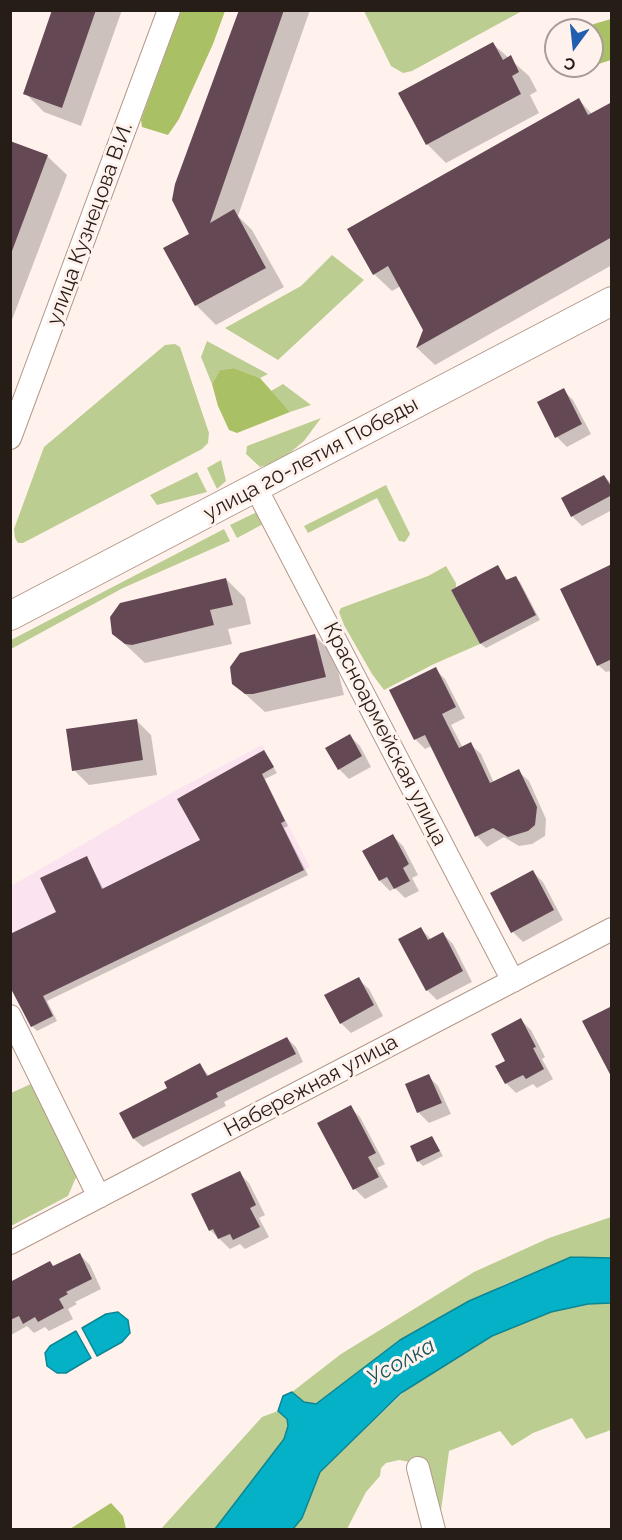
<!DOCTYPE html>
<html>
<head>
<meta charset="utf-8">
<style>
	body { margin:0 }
	#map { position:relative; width:622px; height:1540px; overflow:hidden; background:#fff2ec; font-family:Raleway,sans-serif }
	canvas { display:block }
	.frame { position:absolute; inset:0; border:12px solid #271d17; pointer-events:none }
	.north { position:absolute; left:544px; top:18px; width:60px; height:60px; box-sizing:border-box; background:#fff2ec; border:2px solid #a99d97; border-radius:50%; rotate:195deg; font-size:16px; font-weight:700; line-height:24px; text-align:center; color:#271d17 }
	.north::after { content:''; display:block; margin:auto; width:21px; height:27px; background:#215eaf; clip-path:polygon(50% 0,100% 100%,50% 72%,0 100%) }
</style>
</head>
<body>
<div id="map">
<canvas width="622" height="1540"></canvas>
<div class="frame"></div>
<div class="north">С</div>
</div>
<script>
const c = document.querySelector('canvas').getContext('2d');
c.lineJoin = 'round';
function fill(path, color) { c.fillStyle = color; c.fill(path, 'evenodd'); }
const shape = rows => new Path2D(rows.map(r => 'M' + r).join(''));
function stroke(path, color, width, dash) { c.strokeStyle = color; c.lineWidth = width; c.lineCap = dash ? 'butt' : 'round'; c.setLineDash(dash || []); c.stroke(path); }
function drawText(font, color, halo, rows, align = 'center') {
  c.font = font + ' Raleway,sans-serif'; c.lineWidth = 6; c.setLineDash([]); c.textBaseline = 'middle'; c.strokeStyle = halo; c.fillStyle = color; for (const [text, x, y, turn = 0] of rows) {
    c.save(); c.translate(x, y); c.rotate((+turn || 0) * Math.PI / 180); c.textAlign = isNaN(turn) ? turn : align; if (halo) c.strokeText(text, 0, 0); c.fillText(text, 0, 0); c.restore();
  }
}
fill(shape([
	[262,745,274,767,262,774,310,867,44,996,53,1016,30,1028,11,987,11,886,169,794]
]), '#fbe4f0');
fill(shape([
	[364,11,364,10,522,11,412,71,403,73,391,66],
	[332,255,364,280,278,360,225,328,301,286],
	[207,341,268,374,260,378,234,368,220,370,212,384,201,357],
	[175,344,180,347,209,433,208,443,202,449,23,543,18,543,15,538,14,529,44,447,165,345],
	[283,384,311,405,290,412,271,391],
	[321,418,304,441,279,462,260,467,246,454,247,446],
	[221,460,226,481,217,489,207,468],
	[197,472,207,492,157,505,150,495],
	[386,485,410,534,405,542,399,541,377,498,308,533,304,526],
	[259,511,267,522,237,538,230,525],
	[224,529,230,541,123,588,11,649,11,640],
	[446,566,456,583,456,587,451,590,480,644,434,664,384,690,372,674,344,625,339,612,341,608,428,576],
	[33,1083,77,1175,68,1196,11,1226,11,1093],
	[611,1217,611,1258,571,1257,503,1285,400,1340,316,1404,304,1402,292,1392,341,1354,474,1272,549,1238],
	[611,1303,611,1430,586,1439,572,1418,533,1433,512,1446,500,1431,449,1451,439,1525,421,1464,399,1460,386,1463,381,1468,380,1476,366,1492,347,1529,293,1530,302,1518,320,1472,408,1388,492,1336,551,1312,588,1304],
	[278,1411,287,1419,288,1425,284,1439,215,1529,160,1530,262,1417]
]), '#bccd91');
fill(shape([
	[181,11,225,11,213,44,179,119,168,135,142,127,141,120],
	[611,19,611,60,583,69,563,72,562,66,592,66,592,30,586,30,594,24],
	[234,368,260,378,290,412,237,433,229,430,218,406,212,384,220,370],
	[111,1503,123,1516,126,1529,70,1529]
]), '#a9c065');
const water = shape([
	[571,1257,611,1258,611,1303,588,1304,551,1312,492,1336,401,1393,320,1472,302,1518,293,1529,215,1529,284,1439,288,1426,287,1419,278,1411,283,1396,292,1392,304,1402,316,1404,400,1340,469,1301,571,1257],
	[118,1312,128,1320,130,1333,122,1342,97,1356,82,1328,106,1314,118,1312],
	[76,1331,91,1358,66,1373,57,1373,47,1366,45,1353,50,1346,76,1331]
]);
fill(water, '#04b1c7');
stroke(water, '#0e8592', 1.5);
fill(shape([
	[54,10,122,10,81,126,44,112,25,93],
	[240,10,310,10,238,216,252,230,284,287,216,325,197,306,165,249,191,234],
	[493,44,529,76,537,91,530,95,539,113,446,163,427,144],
	[579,100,592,114,612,104,612,265,435,365,417,348,425,330,401,286,392,291,374,274],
	[10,142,47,156,67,175,10,325],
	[563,390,573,400,591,434,567,447,557,437],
	[604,476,612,484,612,510,582,526,572,516],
	[612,566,612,677,609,671,606,672,598,665],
	[498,567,508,581,515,578,520,582,540,620,486,648,481,644],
	[226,579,245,598,251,624,228,629,232,644,145,663,113,633],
	[315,636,334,655,344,695,265,712,233,683],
	[435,669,445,679,465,718,451,725,463,748,470,744,481,754,494,783,518,771,529,781,546,819,545,836,532,844,519,846,504,837,487,847,477,836,432,746,425,749,415,739],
	[136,720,151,735,157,775,89,785,74,770],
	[350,736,360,746,371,767,349,779,339,769],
	[264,752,277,773,265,779,288,826,284,828,308,875,47,1001,57,1021,37,1031,32,1026,58,913,87,858,104,890,202,841],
	[393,836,403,846,418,875,412,878,419,891,405,898,395,888,390,891,380,881],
	[533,872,543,882,563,920,523,942,513,932],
	[421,929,432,940,443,934,453,944,472,982,437,1000,427,990],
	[358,979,369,989,383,1016,351,1033,341,1023],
	[521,1020,531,1030,545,1057,542,1059,553,1079,537,1088,533,1084,516,1093,506,1083,507,1062],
	[287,1038,296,1047,303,1062,224,1102,226,1106,143,1147,134,1139,122,1113,169,1089,200,1065,210,1077],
	[428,1076,438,1086,451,1114,429,1123,419,1113,407,1085],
	[350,1107,360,1117,385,1164,377,1168,388,1187,365,1199,355,1189,319,1124],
	[432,1137,443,1156,423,1166,418,1161],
	[239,1173,249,1183,265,1215,259,1218,269,1237,245,1249,240,1244,230,1249,210,1230],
	[80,1255,90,1265,101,1289,75,1302,77,1304,68,1309,73,1319,49,1331,45,1327,34,1333,27,1326,11,1335,10,1284,50,1263,54,1267]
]), '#0003');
fill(shape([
	[52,10,96,10,62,108,23,94],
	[239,10,284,10,210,223,234,209,266,268,195,306,163,248,189,234,172,200,175,184],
	[493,42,503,60,511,55,519,72,512,76,521,94,426,145,398,93],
	[579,98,588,115,612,102,612,237,416,348,423,330,388,266,373,275,347,229],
	[10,141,48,155,12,251,10,251],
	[564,388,582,424,555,438,537,402],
	[604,475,612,488,612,495,571,517,561,498],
	[612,564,612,659,597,666,560,589],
	[498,565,506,580,516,576,536,615,480,644,451,590],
	[226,578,233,605,210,610,214,625,132,645,125,644,112,634,110,617,120,603],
	[315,634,326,677,253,694,245,694,232,684,230,667,240,653],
	[436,667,456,707,442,714,459,748,471,742,490,783,519,769,537,807,535,825,528,831,508,837,493,828,475,837,425,735,414,740,389,690],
	[137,719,143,760,72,771,66,729],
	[350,734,362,756,338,770,325,748],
	[264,750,274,767,262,774,285,821,281,823,304,870,43,996,53,1016,31,1027,10,987,10,934,56,912,40,878,87,856,102,889,200,840,177,799],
	[393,834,409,864,403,868,410,881,394,889,387,877,379,881,362,851],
	[533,870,554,910,511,933,490,893],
	[421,927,428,940,443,932,463,971,426,991,398,939],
	[359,977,374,1005,340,1024,324,995],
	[612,1006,612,1078,582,1021],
	[521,1018,536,1047,533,1048,544,1069,526,1079,523,1075,505,1084,495,1066,505,1061,491,1034],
	[287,1037,296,1054,216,1093,218,1097,133,1139,119,1113,167,1088,164,1082,200,1063,207,1076],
	[429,1074,442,1103,417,1113,405,1084],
	[351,1105,376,1153,368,1157,379,1177,353,1190,317,1123],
	[432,1136,440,1151,417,1162,410,1146],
	[240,1171,256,1205,250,1208,260,1227,233,1240,230,1234,218,1239,213,1229,209,1231,191,1194],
	[80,1253,92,1279,66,1292,68,1294,59,1299,64,1308,38,1322,35,1317,23,1324,19,1316,10,1320,10,1282,50,1261,53,1266]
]), '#644955');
const minor = shape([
	[10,438,169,10],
	[256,488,513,981],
	[10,1016,99,1197],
	[10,1243,612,929],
	[418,1468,434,1530]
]);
const tertiary = shape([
	[10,616,612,301]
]);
stroke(minor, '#b49888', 24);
stroke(tertiary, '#b49888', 30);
stroke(minor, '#fff', 22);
stroke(tertiary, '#fff', 28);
drawText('21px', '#271d17', '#fff2ec', [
	["улица Кузнецова В.И.",90,224,-70],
	["улица 20-летия Победы",311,459,-28],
	["Красноармейская улица",385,734,63],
	["Набережная улица",311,1086,-28]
]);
drawText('italic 22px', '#1b555e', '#fff2ec', [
	["Усолка",401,1362,-29]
]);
</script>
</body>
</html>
